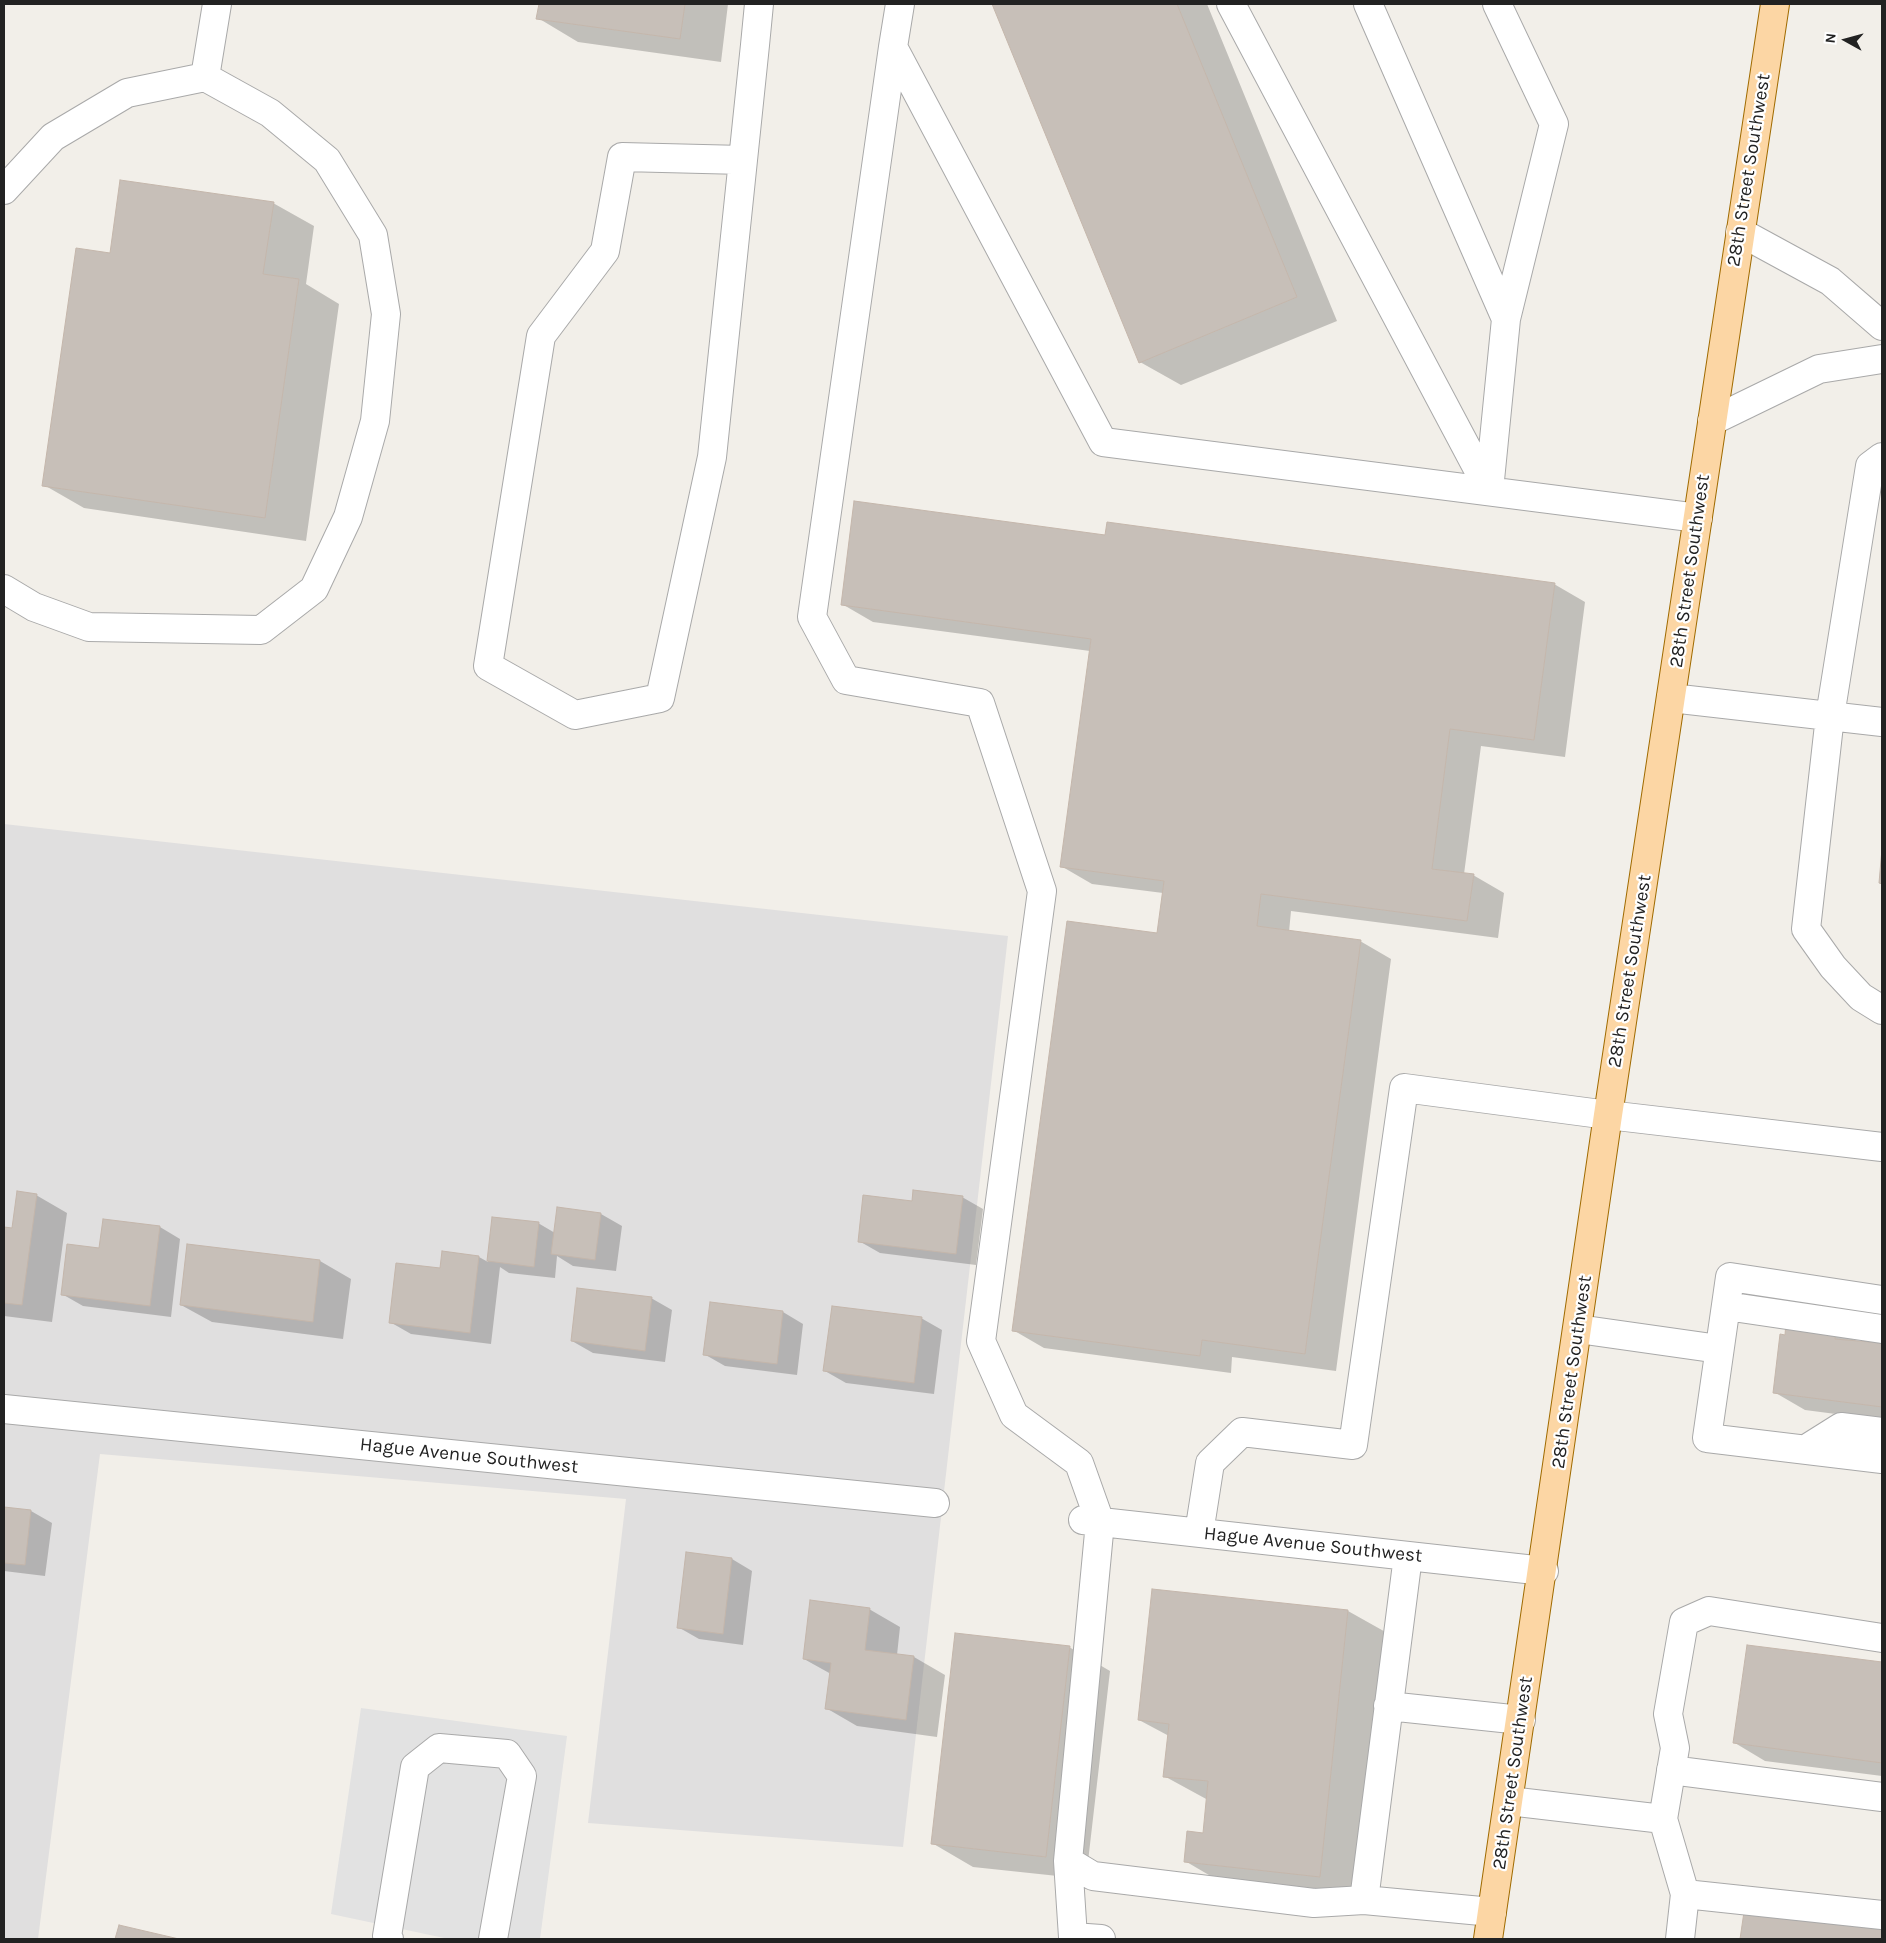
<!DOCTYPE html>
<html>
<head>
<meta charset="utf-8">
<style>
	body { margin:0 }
	#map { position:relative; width:1886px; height:1943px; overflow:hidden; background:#f2efe9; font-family:Karla,sans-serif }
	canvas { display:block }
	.frame { position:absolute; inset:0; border:5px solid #222; pointer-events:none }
	.north { position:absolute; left:1821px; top:15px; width:50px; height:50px; -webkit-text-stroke:4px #fff; paint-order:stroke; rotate:277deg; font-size:14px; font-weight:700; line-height:20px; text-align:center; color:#222 }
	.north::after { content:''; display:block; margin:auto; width:18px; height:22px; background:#222; clip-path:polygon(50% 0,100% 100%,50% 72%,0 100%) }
</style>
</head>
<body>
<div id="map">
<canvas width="1886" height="1943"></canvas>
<div class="frame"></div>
<div class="north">N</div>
</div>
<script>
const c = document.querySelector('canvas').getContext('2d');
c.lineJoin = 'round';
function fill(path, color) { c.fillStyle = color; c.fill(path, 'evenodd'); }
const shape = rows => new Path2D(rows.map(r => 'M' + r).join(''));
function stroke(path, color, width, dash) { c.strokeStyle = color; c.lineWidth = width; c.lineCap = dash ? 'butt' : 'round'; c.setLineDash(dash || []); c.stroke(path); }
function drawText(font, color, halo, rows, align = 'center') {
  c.font = font + ' Karla,sans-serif'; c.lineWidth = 4.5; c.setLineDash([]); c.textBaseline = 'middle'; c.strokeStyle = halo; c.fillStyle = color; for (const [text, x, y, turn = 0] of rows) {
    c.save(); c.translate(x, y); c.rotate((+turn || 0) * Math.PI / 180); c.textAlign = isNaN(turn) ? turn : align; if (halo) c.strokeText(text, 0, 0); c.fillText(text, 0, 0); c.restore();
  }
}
fill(shape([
	[4,824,1008,936,903,1847,588,1823,626,1499,100,1454,38,1939,4,1939]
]), '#e0dfdf');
fill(shape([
	[361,1708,567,1736,540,1939,449,1939,331,1914]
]), '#e2e2e2');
fill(shape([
	[540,4,728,4,721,62,578,42,538,18],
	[993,4,1207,4,1337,321,1181,385,1140,362],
	[273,203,314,226,306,284,339,304,306,541,84,508,44,485,111,255],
	[1106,536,1554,584,1585,602,1565,757,1481,746,1464,874,1473,875,1504,893,1498,938,1291,911,1289,932,1360,941,1391,959,1336,1371,1232,1357,1231,1373,1044,1348,1013,1330,1158,934,1163,893,1092,884,1061,866,1090,651,873,622,842,604],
	[36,1195,67,1213,52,1322,4,1316,4,1228,13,1229],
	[962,1197,983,1209,976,1265,880,1253,859,1241,913,1203],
	[601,1214,622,1226,616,1271,573,1266,557,1256,555,1278,509,1273,500,1267,491,1344,411,1334,390,1322,441,1270,443,1253,479,1257,488,1262,493,1218,538,1223,555,1233],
	[160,1227,180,1239,171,1317,83,1306,62,1294,100,1249],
	[320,1261,351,1279,343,1339,212,1322,181,1305],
	[651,1298,672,1310,665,1362,593,1353,572,1341],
	[783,1312,803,1324,797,1375,725,1366,704,1354],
	[921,1318,942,1330,934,1394,846,1383,825,1371],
	[1836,1330,1858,1342,1882,1345,1882,1420,1805,1410,1774,1392],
	[4,1508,31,1511,52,1523,45,1576,4,1571],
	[732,1559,752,1571,743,1645,699,1639,678,1627],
	[1153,1590,1348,1611,1389,1634,1360,1899,1226,1885,1185,1861,1204,1834,1208,1800,1164,1776,1169,1736,1139,1720],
	[869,1609,900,1627,897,1655,914,1657,945,1675,937,1737,857,1726,826,1708,831,1674,804,1659],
	[1748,1646,1882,1664,1882,1776,1765,1761,1735,1743],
	[1069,1647,1110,1671,1086,1879,973,1867,932,1843],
	[1745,1913,1882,1930,1882,1939,1741,1939],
	[119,1927,174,1939,117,1939]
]), '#0003');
const building = shape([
	[539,4,685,4,680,39,536,19,539,4],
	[992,4,1177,4,1297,297,1139,363,992,4],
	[120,180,274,202,263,274,299,279,265,518,42,486,76,248,110,253,120,180],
	[854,501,1105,535,1107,522,1555,583,1534,740,1450,729,1432,869,1474,874,1467,921,1261,894,1257,926,1361,940,1305,1354,1202,1340,1200,1356,1012,1331,1067,921,1157,933,1164,881,1060,867,1091,639,841,605,854,501],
	[1882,849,1882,884,1879,883,1882,849],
	[913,1190,963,1196,956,1254,858,1242,863,1195,912,1201,913,1190],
	[17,1191,37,1194,22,1305,4,1303,4,1227,12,1228,17,1191],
	[557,1207,601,1213,595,1260,551,1254,557,1207],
	[492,1217,539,1222,534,1267,487,1261,492,1217],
	[103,1219,160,1226,150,1306,61,1295,67,1244,99,1248,103,1219],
	[187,1244,320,1260,313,1322,180,1305,187,1244],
	[442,1251,479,1256,470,1333,389,1323,396,1263,440,1268,442,1251],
	[577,1288,652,1297,645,1351,571,1341,577,1288],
	[710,1302,783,1311,777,1364,703,1355,710,1302],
	[832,1306,922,1317,914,1383,823,1371,832,1306],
	[1786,1322,1837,1329,1835,1339,1882,1343,1882,1407,1773,1393,1780,1334,1785,1335,1786,1322],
	[4,1507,31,1510,25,1565,4,1563,4,1507],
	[686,1552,732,1558,723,1634,677,1628,686,1552],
	[1152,1589,1348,1610,1320,1877,1184,1862,1187,1831,1203,1833,1208,1781,1163,1777,1169,1724,1138,1720,1152,1589],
	[810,1600,870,1608,865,1650,914,1656,906,1720,825,1709,831,1663,803,1659,810,1600],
	[955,1633,1070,1646,1046,1857,931,1844,955,1633],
	[1747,1645,1882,1662,1882,1763,1733,1743,1747,1645],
	[1744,1912,1882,1929,1882,1939,1740,1939,1744,1912],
	[119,1925,179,1939,115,1939,119,1925]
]);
fill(building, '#c7bfb8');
stroke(building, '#c4b6ab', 1);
const minor = shape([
	[900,4,893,47,1103,442,1698,518],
	[1231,4,1489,490],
	[1368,4,1506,319,1554,124,1497,4],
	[893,47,812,617,846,680,980,703,1042,891,981,1341,1014,1415,1079,1463,1100,1522,1068,1861,1073,1937],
	[205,77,217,4],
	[743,160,622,157,605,251,541,336,488,666,575,715,660,698,712,457,755,45,759,4],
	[4,190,53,137,127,93,205,77,270,113,327,160,373,235,386,314,375,421,348,517,314,589,261,630,89,627,34,607,4,589],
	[1740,232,1830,281,1882,326],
	[1712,421,1819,369,1882,359],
	[1882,457,1870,466,1830,716,1806,929,1833,967,1861,997,1882,1010],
	[1489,490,1506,319],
	[1671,698,1882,722],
	[1882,1300,1730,1277,1707,1438,1882,1459],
	[1726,1306,1882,1329],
	[1578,1329,1719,1349],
	[4,1409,935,1503],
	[1806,1449,1841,1427,1882,1432],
	[1083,1520,1544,1571],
	[1199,1533,1210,1463,1242,1432,1353,1445,1404,1088,1608,1115,1882,1147],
	[1388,1706,1521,1720],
	[1671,1770,1882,1797],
	[1509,1801,1663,1819,1675,1748,1668,1714,1684,1622,1709,1611,1882,1638],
	[1663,1819,1685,1894,1882,1915],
	[1068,1861,1093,1876,1314,1903,1364,1900,1492,1912],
	[1364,1900,1408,1556],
	[389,1939,387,1936,415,1767,439,1748,507,1754,522,1776,493,1939],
	[1073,1939,1073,1937,1101,1939],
	[1680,1939,1685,1894]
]);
const major = shape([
	[1488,1939,1608,1115,1775,4]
]);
stroke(minor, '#a9a9a9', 30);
stroke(major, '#a06b00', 30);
stroke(minor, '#fff', 28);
stroke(major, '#fcd6a4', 28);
drawText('19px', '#222', '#fff', [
	["28th Street Southwest",1749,170,-81],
	["28th Street Southwest",1690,571,-82],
	["28th Street Southwest",1630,971,-81],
	["28th Street Southwest",1572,1372,-82],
	["Hague Avenue Southwest",469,1456,6],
	["Hague Avenue Southwest",1313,1545,6],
	["28th Street Southwest",1513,1773,-82]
]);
</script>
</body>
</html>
